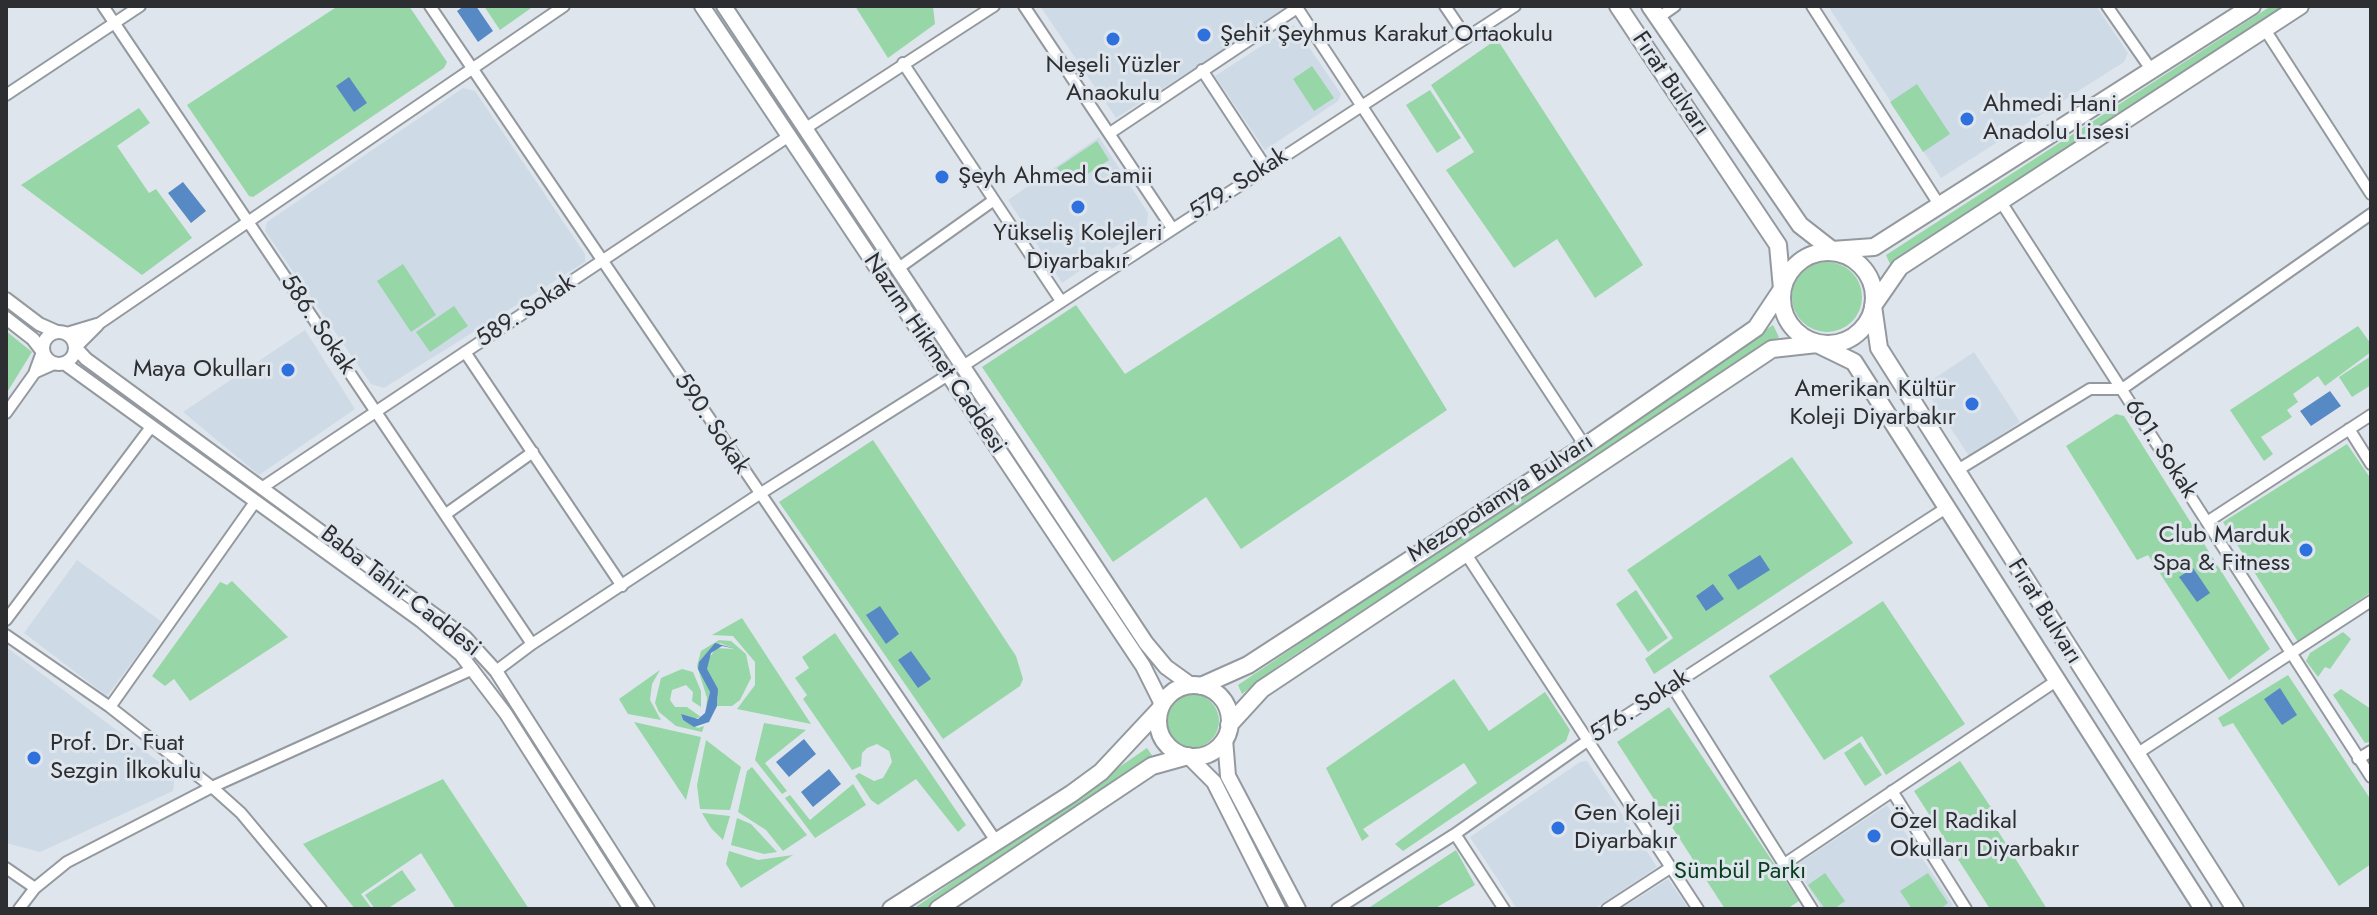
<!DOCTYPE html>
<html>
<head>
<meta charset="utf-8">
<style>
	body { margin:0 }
	#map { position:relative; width:2377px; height:915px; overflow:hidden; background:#dfe5ec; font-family:Jost,sans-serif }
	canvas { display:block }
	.frame { position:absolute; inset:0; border:8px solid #2c2e31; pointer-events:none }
</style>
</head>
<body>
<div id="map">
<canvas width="2377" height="915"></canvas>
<div class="frame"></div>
</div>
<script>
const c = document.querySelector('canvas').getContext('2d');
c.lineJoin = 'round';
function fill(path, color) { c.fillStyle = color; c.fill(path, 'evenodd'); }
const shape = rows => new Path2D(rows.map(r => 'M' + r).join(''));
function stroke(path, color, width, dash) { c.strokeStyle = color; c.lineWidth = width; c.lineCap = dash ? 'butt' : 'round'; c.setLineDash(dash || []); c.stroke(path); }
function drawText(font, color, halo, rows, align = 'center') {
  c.font = font + ' Jost,sans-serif'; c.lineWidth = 6; c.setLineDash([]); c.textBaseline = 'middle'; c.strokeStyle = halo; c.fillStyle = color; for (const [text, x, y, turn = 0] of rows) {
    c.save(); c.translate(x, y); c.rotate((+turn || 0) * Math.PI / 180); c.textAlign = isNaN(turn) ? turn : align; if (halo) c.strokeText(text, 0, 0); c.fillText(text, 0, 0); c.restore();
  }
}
fill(shape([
	[1040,6,1283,6,1286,10,1116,118],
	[1828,6,2096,6,2128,53,2124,62,1941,178],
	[1294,25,1341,94,1338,101,1265,150,1215,76],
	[463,88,475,91,585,254,585,262,384,388,371,384,265,231,267,222],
	[1099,137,1148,213,1147,225,1062,283,1008,200],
	[305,330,355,409,259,475,183,412],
	[1974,352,2020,422,1969,456,1923,386],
	[77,560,162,622,107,696,24,633],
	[6,647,175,774,173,791,40,852,6,843],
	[1587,761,1657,867,1594,909,1517,909,1470,837,1580,762],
	[1887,805,1953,905,1947,909,1822,909,1795,866],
	[1668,879,1689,909,1621,909]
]), '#cedae5');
fill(shape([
	[338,6,409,6,447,62,444,68,253,197,249,196,187,105],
	[484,6,534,6,500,30],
	[855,6,933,6,935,24,888,58],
	[2271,6,2284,6,1890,264,1886,255],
	[1497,39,1643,265,1595,298,1557,239,1514,268,1446,170,1474,152,1431,85],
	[1312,66,1334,98,1314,111,1293,79],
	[1917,84,1950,134,1923,152,1890,102],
	[1430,90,1461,138,1437,153,1406,105],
	[139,108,150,123,117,146,149,193,156,189,192,238,142,275,21,185],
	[1097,141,1109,160,1069,186,1057,168],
	[1340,236,1447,410,1241,549,1206,497,1113,562,982,367,1076,305,1125,374],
	'1792 297a35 35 0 1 1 70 0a35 35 0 1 1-70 0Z',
	[403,264,436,315,411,332,377,281],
	[454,306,468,326,430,352,416,332],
	[1773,325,1779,337,1284,662,1242,694,1238,685],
	[2358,326,2371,344,2371,352,2325,386,2318,376,2293,394,2298,402,2287,410,2292,417,2261,437,2273,454,2264,461,2230,410],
	[6,331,32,352,6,394],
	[2371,356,2371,385,2352,397,2339,377],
	[2116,414,2124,416,2270,649,2229,680,2148,555,2137,560,2066,446],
	[873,440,1016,656,1023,679,1020,686,943,739,779,502],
	[2347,444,2371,479,2371,592,2298,642,2223,522],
	[1792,457,1853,543,1654,674,1645,659,1673,638,1627,570],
	[232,581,288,637,190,701,174,679,165,686,152,676,220,582,227,585],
	[1636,590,1668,638,1648,652,1616,604],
	[1883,601,1965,724,1886,775,1862,736,1824,760,1769,676],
	[742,618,811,724,737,709,755,685,755,662,733,636,712,635],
	[2343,632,2351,639,2330,669,2325,667,2318,677,2306,661,2310,653],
	[835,633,966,825,958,832,916,779,878,805,871,800,855,776,859,773,874,781,883,778,892,762,889,751,877,744,867,748,862,753,861,766,852,770,803,699,807,695,795,678,809,668,802,657],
	[719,640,731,641,746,654,751,678,740,700,732,706,717,706,718,697,707,671,707,661,716,648,735,649,720,643,699,662,710,692,706,712,707,698,697,666,701,651],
	[682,669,693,672,701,691,701,707,692,701,693,692,686,685,672,690,670,700,675,707,687,707,701,717,692,719,681,714,683,720,698,728,704,726,702,732,676,726,659,712,655,703,661,678],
	[660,670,652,684,650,700,661,720,628,714,619,699],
	[2288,675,2371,800,2371,864,2339,886,2233,723,2223,727,2218,718],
	[1454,679,1489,731,1545,692,1570,730,1566,741,1403,851,1395,844,1477,783,1464,763,1363,829,1369,836,1362,841,1326,768],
	[2341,689,2371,709,2369,742,2365,743,2333,695],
	'1165 721a27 27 0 1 1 54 0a27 27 0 1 1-54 0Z',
	[1669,707,1799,901,1787,909,1725,909,1617,742],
	[634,722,701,737,686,800],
	[764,723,806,730,765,763,787,791,782,794,755,760],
	[706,740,741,767,730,810,700,809,697,785],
	[1860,742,1882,775,1865,786,1844,753],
	[1147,748,1153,757,927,909,913,909],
	[1960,761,1998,818,1993,823,2047,909,1990,909,1914,791],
	[752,767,807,835,783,851,766,830,738,812,747,771],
	[443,779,529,909,456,909,421,853,361,894,372,909,355,909,303,844],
	[853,784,866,805,815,838,785,798,790,795,810,820],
	[702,813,730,816,723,840,711,828],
	[737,818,751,824,777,852,764,854,731,845],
	[1456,850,1475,885,1434,909,1367,909],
	[729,851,758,860,793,855,741,888,726,864],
	[402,870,416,890,387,909,375,909,365,895],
	[1825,873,1845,901,1834,909,1825,909,1808,885],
	[1928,873,1948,903,1940,909,1912,909,1900,891]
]), '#97d6a7');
fill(shape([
	[464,6,476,6,493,31,478,42,457,11],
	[349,77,367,103,354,112,336,86],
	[183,182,206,211,191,223,168,193],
	[2330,391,2341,406,2311,426,2300,411],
	[1760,555,1770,570,1738,590,1728,575],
	[2193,568,2210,593,2197,602,2179,577],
	[1713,584,1724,599,1706,611,1696,596],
	[880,606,899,634,886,644,866,615],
	[715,643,736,649,722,646,711,653,707,669,718,689,717,706,709,722,694,727,683,720,681,714,698,719,705,713,710,692,698,669,699,662],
	[911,651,931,679,918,688,898,660],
	[2280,688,2297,715,2282,725,2264,699],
	[804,739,816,754,789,777,776,762],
	[829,769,841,784,813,807,801,792]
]), '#578ac4');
const minor = shape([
	[103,6,532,644],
	[430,6,996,841],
	[1024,6,1172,228],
	[1296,6,1585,446],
	[1445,6,1466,37],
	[1812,6,1940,206],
	[2107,6,2150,68],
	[1658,18,1675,6],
	[2264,28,2371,194],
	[903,63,1061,301],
	[1202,70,1265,166],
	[6,95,140,6],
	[806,128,994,6],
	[1110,133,1297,8],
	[2001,202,2371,777],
	[900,267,994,200],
	[97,325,564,6],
	[465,352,622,586],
	[963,366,1515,6],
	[6,413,36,371],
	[2349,429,2371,464],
	[1956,471,2090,389,2122,389,2371,214],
	[263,487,789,136],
	[446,514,533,452],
	[2207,522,2371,415],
	[1464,551,1698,909],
	[6,620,151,427],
	[6,635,110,707,212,787,241,813,321,909],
	[496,671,532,644,758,495,948,375],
	[1672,686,1812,909],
	[110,707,255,502],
	[2135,755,2371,601],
	[2358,759,2371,751],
	[1892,791,1966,909],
	[1455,834,1504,909],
	[1783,865,2056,681],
	[6,868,35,888],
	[19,909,35,888,67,862,212,787,473,669],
	[1337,909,1455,834,1590,739,1946,508],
	[1607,909,1670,868]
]);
const tertiary = shape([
	[6,299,39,324,57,332],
	[6,318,33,339,43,352,36,371,54,363],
	'43 348a16 16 0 1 1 32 0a16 16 0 1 1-32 0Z',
	[67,334,97,325,75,347,86,359,465,637,496,671,648,909],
	[64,363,421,621,461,655,506,714,630,909]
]);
const secondary = shape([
	[702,6,1143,666,1162,704],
	[724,6,1146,643,1166,667,1191,685],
	[1225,739,1228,776,1298,909],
	[1188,756,1214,782,1278,909]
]);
const primary = shape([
	[1650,6,1800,225,1832,250,1874,247,2252,6],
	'1782 298a46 46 0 1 1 92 0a46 46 0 1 1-92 0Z',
	'1158 721a36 36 0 1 1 72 0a36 36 0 1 1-72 0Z',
	[1201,686,1248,665,1585,446,1756,328,1782,289,1778,245,1618,6],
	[1229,725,1262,689,1772,349,1817,344,1854,362,2203,909],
	[891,909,1071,794,1101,772,1159,710],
	[938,909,1152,766,1188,756],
	[2235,909,1879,348,1873,306,1900,267,2300,6]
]);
stroke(minor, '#93999e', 14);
stroke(tertiary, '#93999e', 16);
stroke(secondary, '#93999e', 18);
stroke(primary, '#93999e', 20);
stroke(minor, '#fff', 10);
stroke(tertiary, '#fff', 12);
stroke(secondary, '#fff', 14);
stroke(primary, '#fff', 16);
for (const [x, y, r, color] of [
	[1204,35,8,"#2e71de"],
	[1113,39,8,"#2e71de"],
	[1967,119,8,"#2e71de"],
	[942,177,8,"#2e71de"],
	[1078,207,8,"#2e71de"],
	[288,370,8,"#2e71de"],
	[1972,404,8,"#2e71de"],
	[2306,550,8,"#2e71de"],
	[34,758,8,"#2e71de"],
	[1558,828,8,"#2e71de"],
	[1874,836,8,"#2e71de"]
]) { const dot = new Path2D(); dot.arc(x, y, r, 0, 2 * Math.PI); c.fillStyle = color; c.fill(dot); stroke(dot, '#dfe5ec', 3); }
drawText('24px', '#2c2e31', '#dfe5ec', [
	["Şehit Şeyhmus Karakut Ortaokulu",1220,35],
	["Neşeli Yüzler",1113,66,"center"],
	["Anaokulu",1113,94,"center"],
	["Ahmedi Hani",1983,105],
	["Anadolu Lisesi",1983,133],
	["Şeyh Ahmed Camii",958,177],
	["Yükseliş Kolejleri",1078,234,"center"],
	["Diyarbakır",1078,262,"center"],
	["Maya Okulları",272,370,"right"],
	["Amerikan Kültür",1956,390,"right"],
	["Koleji Diyarbakır",1956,418,"right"],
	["Club Marduk",2290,536,"right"],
	["Spa & Fitness",2290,564,"right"],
	["Prof. Dr. Fuat",50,744],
	["Sezgin İlkokulu",50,772],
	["Gen Koleji",1574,814],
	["Diyarbakır",1574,842],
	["Özel Radikal",1890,822],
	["Okulları Diyarbakır",1890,850]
], 'left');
drawText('24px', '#2c2e31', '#dfe5ec', [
	["Fırat Bulvarı",1670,84,56],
	["579. Sokak",1239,185,-33],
	["589. Sokak",526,312,-33],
	["586. Sokak",317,325,56],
	["Nazım Hikmet Caddesi",934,354,56],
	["590. Sokak",711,424,56],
	["601. Sokak",2160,449,57],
	["Mezopotamya Bulvarı",1501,499,-33],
	["Baba Tahir Caddesi",400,592,38],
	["Fırat Bulvarı",2044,612,58],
	["576. Sokak",1640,707,-33]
]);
drawText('24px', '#08401f', '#dfe5ec', [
	["Sümbül Parkı",1740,872]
]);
</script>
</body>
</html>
